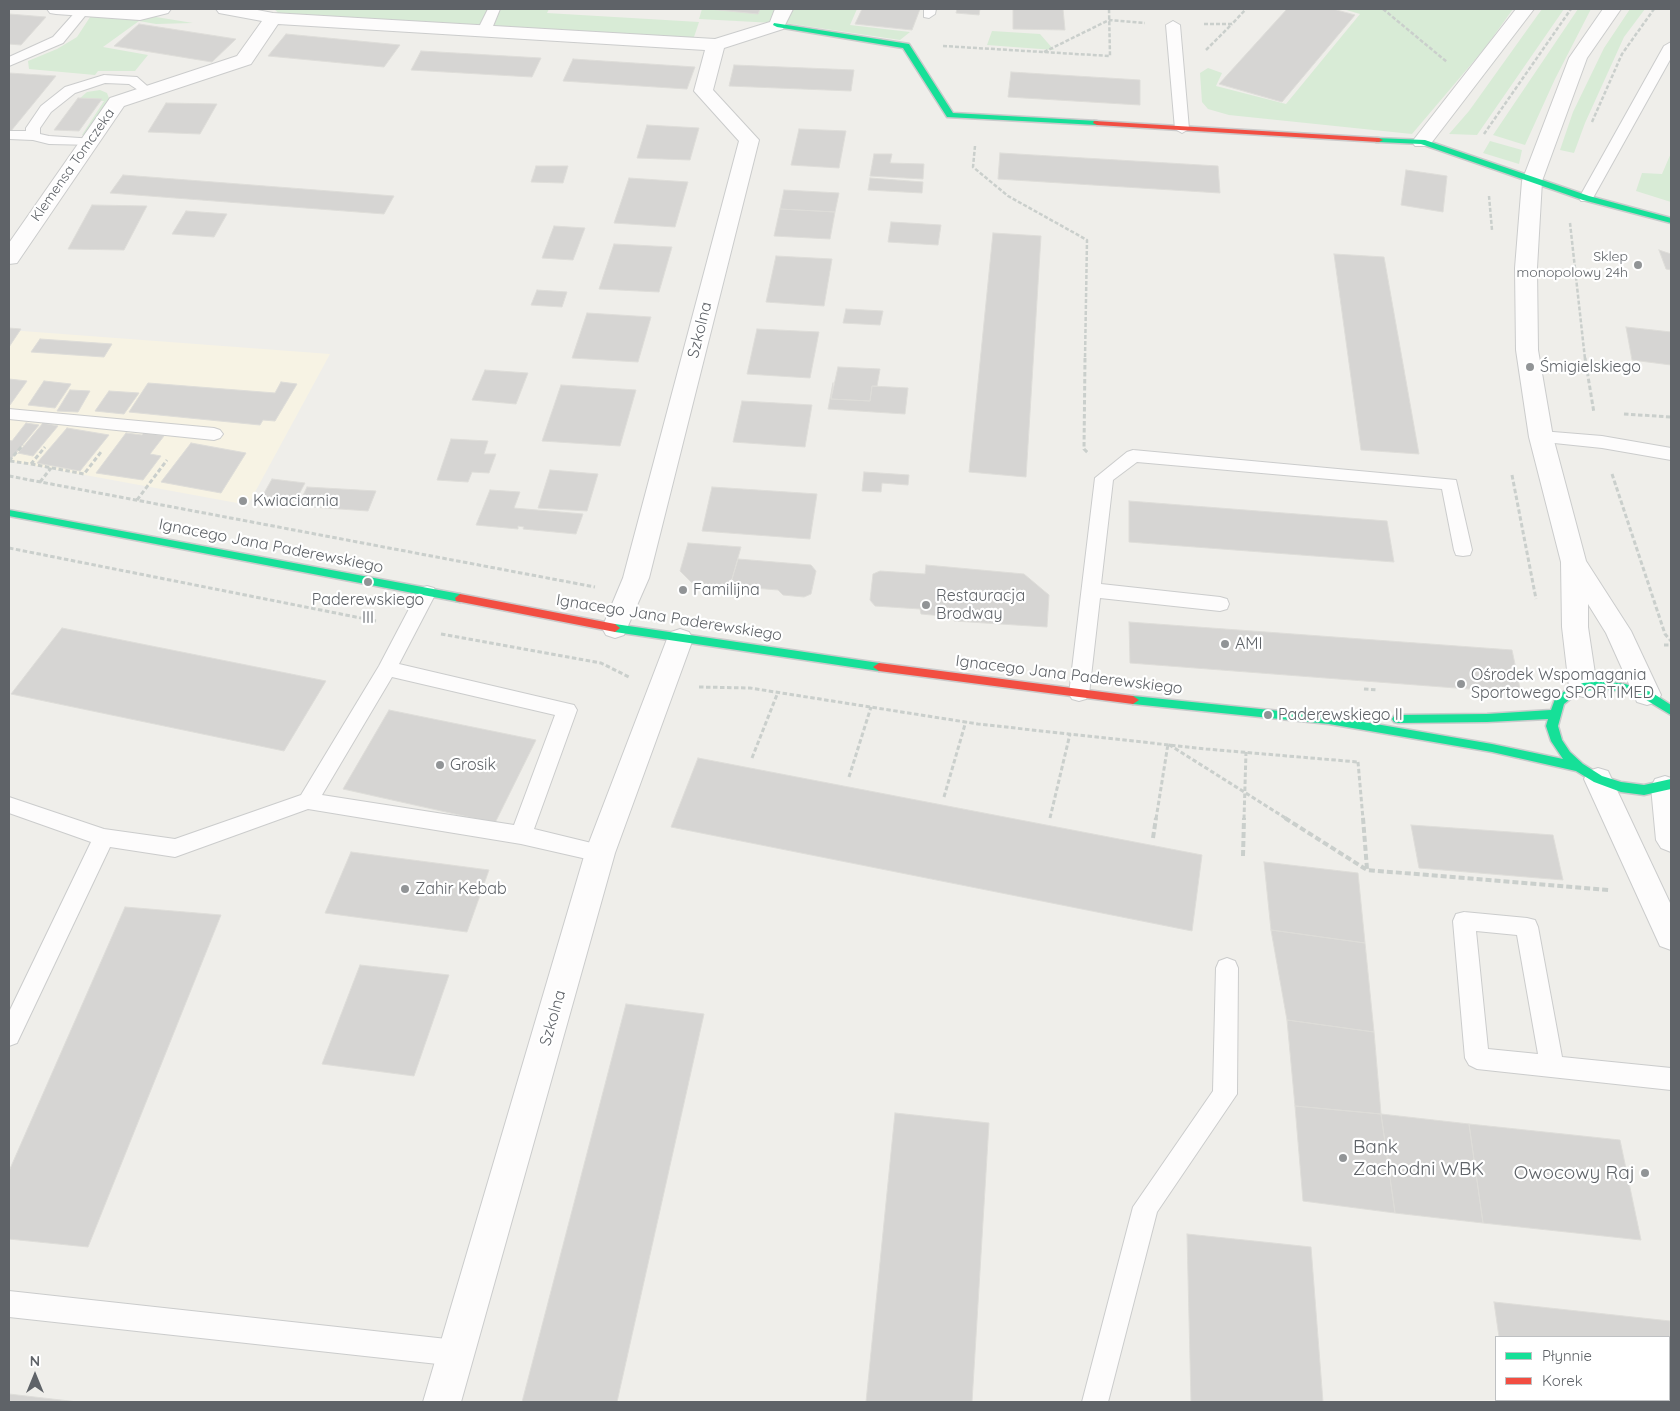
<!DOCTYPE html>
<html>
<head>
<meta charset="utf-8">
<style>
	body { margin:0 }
	#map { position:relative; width:1680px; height:1411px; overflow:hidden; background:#efeeea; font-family:Quicksand,sans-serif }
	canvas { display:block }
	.frame { position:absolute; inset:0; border:10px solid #5f6368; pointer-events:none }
	.legend { position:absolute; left:1495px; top:1336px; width:175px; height:65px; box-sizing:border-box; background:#fff; border:1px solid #bfc1c3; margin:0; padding:6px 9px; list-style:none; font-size:15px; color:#5f6368 }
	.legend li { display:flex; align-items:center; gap:10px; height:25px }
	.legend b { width:25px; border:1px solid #bfc1c3 }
	.north { position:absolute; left:10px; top:1351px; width:50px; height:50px; -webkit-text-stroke:4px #fff; paint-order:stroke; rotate:0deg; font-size:14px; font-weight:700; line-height:20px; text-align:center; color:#5f6368 }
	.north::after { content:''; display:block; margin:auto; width:18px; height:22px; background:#5f6368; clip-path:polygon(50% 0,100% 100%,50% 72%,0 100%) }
</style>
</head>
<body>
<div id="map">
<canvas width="1680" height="1411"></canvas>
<div class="frame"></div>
<ul class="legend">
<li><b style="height:6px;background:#16e098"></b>Płynnie</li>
<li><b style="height:6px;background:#f24e42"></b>Korek</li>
</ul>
<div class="north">N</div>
</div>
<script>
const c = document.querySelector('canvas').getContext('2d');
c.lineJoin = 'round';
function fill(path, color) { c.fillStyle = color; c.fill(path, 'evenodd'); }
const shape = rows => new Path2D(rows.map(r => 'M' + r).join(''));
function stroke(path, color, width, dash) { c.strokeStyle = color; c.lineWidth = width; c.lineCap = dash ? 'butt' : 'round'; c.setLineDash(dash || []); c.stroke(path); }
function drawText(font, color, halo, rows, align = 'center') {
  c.font = font + ' Quicksand,sans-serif'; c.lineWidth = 4.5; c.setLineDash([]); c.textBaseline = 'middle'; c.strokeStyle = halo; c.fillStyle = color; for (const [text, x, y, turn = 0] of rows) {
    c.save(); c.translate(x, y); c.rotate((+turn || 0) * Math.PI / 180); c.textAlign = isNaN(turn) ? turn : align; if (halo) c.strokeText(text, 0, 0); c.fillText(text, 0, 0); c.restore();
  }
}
fill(shape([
	[9,330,330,354,248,505,9,461]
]), '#f7f3e4');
fill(shape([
	[274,9,549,9,547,13,699,22,693,40,281,15],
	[702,9,780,9,774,23,699,19],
	[790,9,857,9,850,25,910,32,900,40,785,23],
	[1343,9,1513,9,1485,48,1412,134,1229,115,1208,109,1202,102,1200,73,1208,68,1222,73,1216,86,1286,104,1360,14],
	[1542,9,1564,9,1477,135,1449,134,1469,111],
	[1578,9,1591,9,1555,79,1525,145,1493,135],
	[1630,9,1645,9,1624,37,1585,123,1574,153,1560,150,1573,112,1604,48],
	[92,14,156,17,193,23,156,24,139,21,103,47,148,55,135,71,98,71,95,75,29,69,28,61,57,49,77,37],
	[992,31,1040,34,1054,50,987,45],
	[100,90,107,93,110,101,87,135,82,135,104,101,78,100,87,92],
	[1490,141,1522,150,1519,164,1483,153],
	[1671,153,1671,202,1636,191,1642,173,1662,174]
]), '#d8ebd6');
const building = shape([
	[709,9,760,9,758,14,709,9],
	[862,9,920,9,912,30,855,24,862,9],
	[957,9,980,9,979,15,956,13,957,9],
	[1013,9,1063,9,1065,30,1013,29,1013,9],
	[1287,9,1333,9,1355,15,1282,102,1219,84,1287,9],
	[9,14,46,17,21,45,9,44,9,14],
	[139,24,236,39,212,62,114,46,139,24],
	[286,34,400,45,384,67,268,56,286,34],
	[421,51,541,58,532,77,411,70,421,51],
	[573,59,695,67,687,89,563,81,573,59],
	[734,65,854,70,851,91,729,86,734,65],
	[1011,72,1140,80,1140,105,1008,97,1011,72],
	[9,73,56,76,11,131,9,131,9,73],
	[78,98,102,99,79,131,54,130,78,98],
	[166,103,217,104,200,134,148,132,166,103],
	[647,125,699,128,690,160,637,158,647,125],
	[799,129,846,131,839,168,791,165,799,129],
	[1000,153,1218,166,1220,193,998,179,1000,153],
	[874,154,892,154,890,163,924,164,923,179,870,176,874,154],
	[536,166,568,166,563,183,531,182,536,166],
	[1406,170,1447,176,1443,212,1401,205,1406,170],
	[123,175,394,196,384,214,110,193,123,175],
	[629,178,688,182,675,227,614,223,629,178],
	[870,178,923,182,922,193,868,190,870,178],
	[784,190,839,193,835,212,780,209,784,190],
	[92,205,147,206,124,250,68,249,92,205],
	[780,209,835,212,830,239,774,236,780,209],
	[186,211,227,214,214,237,172,234,186,211],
	[891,222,941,225,938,245,888,242,891,222],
	[554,226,585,228,573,260,542,258,554,226],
	[993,233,1041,236,1026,477,969,472,993,233],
	[614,244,672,247,659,292,599,289,614,244],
	[1659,250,1671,254,1671,270,1666,269,1659,250],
	[1334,254,1384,257,1419,454,1361,450,1334,254],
	[776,256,832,259,824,306,766,302,776,256],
	[537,290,567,292,562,307,531,305,537,290],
	[846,309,883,311,880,325,843,323,846,309],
	[587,313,651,317,638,362,572,358,587,313],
	[1626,327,1671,332,1671,365,1632,360,1626,327],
	[9,328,21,329,9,347,9,328],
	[757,329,819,332,810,378,747,374,757,329],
	[40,339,112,344,104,357,31,352,40,339],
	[838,367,880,369,877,386,872,386,870,401,831,399,838,367],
	[485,370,528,373,516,404,472,400,485,370],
	[9,379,27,381,10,405,9,404,9,379],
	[44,381,71,384,55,408,28,405,44,381],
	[281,382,297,384,275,421,263,420,260,425,129,412,148,383,275,393,281,382],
	[833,383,831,399,870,401,872,386,908,388,905,414,828,409,833,383],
	[561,385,636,390,620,446,542,441,561,385],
	[70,390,90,391,78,412,57,411,70,390],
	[109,391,139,393,124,414,95,411,109,391],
	[742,401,812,405,805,447,733,442,742,401],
	[26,423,39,425,11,459,9,459,9,440,12,441,26,423],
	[43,423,58,426,33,456,18,453,43,423],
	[67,428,109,435,80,471,37,463,67,428],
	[126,433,142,435,144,433,164,436,150,454,161,456,143,480,96,473,126,433],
	[451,439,488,441,484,454,496,454,489,473,472,472,468,482,437,480,451,439],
	[191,443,246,453,221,493,161,482,191,443],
	[550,470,598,474,587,511,538,508,550,470],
	[864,472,909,475,908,485,882,483,881,492,862,491,864,472],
	[272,479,305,483,297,498,293,500,265,498,263,495,272,479],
	[307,487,376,491,368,511,298,506,307,487],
	[712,487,817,494,810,539,702,531,712,487],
	[490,490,520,492,514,508,583,514,576,534,523,529,524,527,518,526,518,529,476,525,490,490],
	[1129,501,1387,521,1394,562,1129,542,1129,501],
	[688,543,741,547,730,586,692,583,680,571,688,543],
	[738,559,811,565,816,571,811,594,804,597,783,595,778,590,730,586,738,559],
	[926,565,1024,574,1049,595,1047,627,954,621,954,617,921,614,920,609,875,606,870,600,873,574,880,571,925,574,926,565],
	[1129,622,1512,650,1521,693,1130,663,1129,622],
	[62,628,326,681,284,751,11,694,62,628],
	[389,710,536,740,495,823,343,789,389,710],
	[698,758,1202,855,1192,931,671,827,698,758],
	[1411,825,1553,835,1563,880,1419,868,1411,825],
	[351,852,489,870,467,932,325,913,351,852],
	[1264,862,1358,873,1365,943,1271,930,1264,862],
	[125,907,221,915,88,1247,9,1239,9,1171,125,907],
	[1271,930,1365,943,1374,1032,1287,1020,1271,930],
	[360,965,449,975,414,1076,322,1064,360,965],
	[626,1004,704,1014,617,1402,522,1402,626,1004],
	[1287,1020,1374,1032,1381,1114,1295,1106,1287,1020],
	[1295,1106,1381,1114,1395,1213,1303,1201,1295,1106],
	[895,1113,989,1123,972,1402,866,1402,895,1113],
	[1381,1114,1469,1124,1483,1223,1395,1213,1381,1114],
	[1469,1124,1620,1140,1641,1240,1483,1223,1469,1124],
	[1187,1234,1311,1247,1323,1402,1191,1402,1187,1234],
	[1494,1302,1670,1321,1671,1402,1508,1402,1508,1400,1669,1400,1669,1337,1499,1337,1494,1302],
	[9,1394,78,1402,9,1402,9,1394]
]);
fill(building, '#d6d5d3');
stroke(building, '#deddd9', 1);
const lane = shape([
	[78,9,88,9,89,11,63,43,9,66,9,57,53,37,78,9],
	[488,9,500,9,491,31,484,35,477,31,488,9],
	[924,9,936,9,935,14,929,18,924,17,924,9],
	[1173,21,1180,25,1189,129,1182,133,1175,129,1166,25,1173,21],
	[1671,42,1671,58,1593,198,1591,201,1581,201,1579,198,1664,46,1671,42],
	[104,75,137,77,154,92,147,96,129,84,105,83,75,93,51,112,40,128,40,134,49,136,95,139,97,142,95,145,49,144,33,140,9,139,9,131,26,131,26,128,41,106,65,87,104,75],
	[9,409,214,428,220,430,223,434,220,438,214,440,9,419,9,409],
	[1541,431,1602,436,1671,448,1671,460,1602,448,1535,441,1532,437,1535,433,1541,431],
	[1133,450,1456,480,1472,550,1470,555,1463,556,1456,555,1454,550,1442,489,1137,462,1113,480,1101,584,1220,597,1227,599,1229,604,1227,609,1220,611,1100,598,1089,694,1086,699,1079,701,1072,699,1069,694,1095,478,1127,452,1133,450],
	[427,586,434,588,436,593,399,664,574,705,577,710,534,829,608,847,611,853,608,859,600,862,521,844,308,809,175,857,110,847,17,1043,9,1046,9,1012,91,842,9,813,9,797,104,829,175,839,301,795,379,666,420,588,427,586],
	[392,677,555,715,514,825,322,795,392,677],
	[1464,912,1527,918,1535,920,1538,927,1562,1057,1671,1068,1671,1090,1477,1069,1469,1065,1465,1058,1453,921,1456,914,1464,912],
	[1476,931,1517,935,1538,1054,1488,1049,1476,931],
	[1227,958,1235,961,1238,968,1237,1094,1157,1212,1108,1402,1082,1402,1133,1207,1213,1091,1216,968,1219,961,1227,958],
	[9,1291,456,1340,465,1344,469,1353,465,1362,456,1366,9,1317,9,1291]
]);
const street = shape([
	[47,9,140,10,171,9,168,13,140,20,56,14,50,13,47,9],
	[216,9,252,9,273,13,715,39,770,22,775,9,793,9,783,29,724,48,713,90,759,140,649,578,624,635,615,638,606,635,602,628,623,578,739,141,694,91,705,50,278,24,251,64,124,106,17,263,9,264,9,243,110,98,237,56,262,21,219,13,216,9],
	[1516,9,1534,9,1429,146,1415,146,1412,142,1415,138,1516,9],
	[1603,9,1621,9,1587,58,1542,181,1537,268,1538,350,1553,437,1586,561,1631,631,1661,695,1657,702,1647,705,1637,702,1606,633,1588,604,1588,627,1597,687,1593,694,1583,697,1573,694,1569,687,1562,627,1561,562,1529,437,1516,350,1515,268,1522,181,1569,58,1603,9],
	[680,629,689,632,693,639,615,853,461,1402,423,1402,585,853,667,639,671,632,680,629],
	[1598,768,1608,771,1671,905,1671,950,1660,946,1584,779,1588,771,1598,768],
	[1665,776,1671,778,1671,852,1661,848,1656,840,1651,787,1655,779,1665,776]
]);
const fast = shape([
	[774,23,909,44,953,113,1097,121,1101,123,1097,125,947,117,903,48,777,27,773,25,774,23],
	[1376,138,1425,140,1589,196,1671,218,1671,223,1583,200,1421,144,1379,142,1376,142,1376,138],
	[9,510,460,594,465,598,460,602,9,516,9,510],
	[615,624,879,663,885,667,879,671,615,632,610,628,615,624],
	[1603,681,1625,684,1651,692,1671,705,1671,715,1643,698,1625,692,1603,689,1585,691,1574,696,1564,704,1558,726,1562,740,1570,752,1583,764,1602,776,1621,782,1644,785,1671,779,1671,789,1644,795,1621,792,1594,782,1576,771,1492,752,1329,724,1133,704,1127,700,1133,696,1329,716,1492,744,1563,759,1551,741,1546,726,1548,719,1487,722,1398,723,1394,722,1392,719,1394,716,1398,715,1487,714,1551,710,1555,699,1566,690,1583,683,1603,681]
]);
const jam = shape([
	[1094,121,1379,138,1383,140,1379,142,1097,125,1093,123,1094,121],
	[460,594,615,624,620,628,615,632,456,601,455,598,460,594],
	[879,663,1133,696,1139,700,1133,704,879,671,873,667,879,663]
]);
stroke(lane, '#cbcccc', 2);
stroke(street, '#cbcccc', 2);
stroke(fast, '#cacacb', 3);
stroke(jam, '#cacacb', 3);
stroke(shape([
	[1383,9,1447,62],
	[1204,24,1232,24,1246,9],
	[943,46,1110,56,1109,9],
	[1206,50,1232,24],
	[1044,52,1109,20,1145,23],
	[1592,122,1622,54,1654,9],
	[1484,134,1571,9],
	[975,146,973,167,1008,196,1087,240,1085,359],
	[1489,196,1492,230],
	[1570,223,1585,359]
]), '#cacfcc', 2.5, [4, 2]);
stroke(shape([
	[1085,358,1084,449,1089,454],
	[1585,358,1594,413],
	[1624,414,1671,417],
	[9,461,23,445],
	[10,461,31,464,45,447],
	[31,464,84,474,101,452],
	[1612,474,1665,634,1671,641],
	[1512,475,1536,599],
	[9,476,595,587],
	[40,482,51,468],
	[137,500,167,460],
	[9,548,376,621],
	[441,634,601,663,629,677],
	[1664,645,1671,645],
	[699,687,750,688,978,724,1206,749,1358,762],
	[1364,689,1378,690],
	[752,758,778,692],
	[1358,762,1363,819],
	[849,777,871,707],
	[944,797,966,721],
	[1050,818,1070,734],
	[1156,819,1168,744,1287,819],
	[1244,819,1246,752]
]), '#cacfcc', 3, [4.5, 2.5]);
stroke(shape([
	[1285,818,1367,870,1609,890],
	[1363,818,1367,869],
	[1153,838,1156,818],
	[1243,856,1244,818]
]), '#cacfcc', 4, [6, 3]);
fill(lane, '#fdfcfc');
fill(street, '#fdfcfc');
fill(fast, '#16e098');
fill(jam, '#f24e42');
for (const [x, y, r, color] of [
	[1638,265,5,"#919496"],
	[1530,367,5,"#919496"],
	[243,501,5,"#919496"],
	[368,582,5,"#919496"],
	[683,590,5,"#919496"],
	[926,605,5,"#919496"],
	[1225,644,5,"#919496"],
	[1461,684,5,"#919496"],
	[1268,715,5,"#919496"],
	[440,765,5,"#919496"],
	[405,889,5,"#919496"],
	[1343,1158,5,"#919496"],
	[1645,1173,5,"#919496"]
]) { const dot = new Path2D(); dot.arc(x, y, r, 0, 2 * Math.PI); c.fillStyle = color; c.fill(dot); stroke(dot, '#fff', 2); }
drawText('14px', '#5f6368', '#fff', [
	["Klemensa Tomczeka",73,165,-55]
]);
drawText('14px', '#5f6368', '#fff', [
	["Sklep",1628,257],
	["monopolowy 24h",1628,273]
], 'right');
drawText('16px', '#5f6368', '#fff', [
	["Szkolna",700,330,-76],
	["Ignacego Jana Paderewskiego",271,546,11],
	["Ignacego Jana Paderewskiego",669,618,9],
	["Ignacego Jana Paderewskiego",1069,675,7],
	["Szkolna",553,1018,-74]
]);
drawText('16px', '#5f6368', '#fff', [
	["Śmigielskiego",1540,367],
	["Kwiaciarnia",253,501],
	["Familijna",693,590],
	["Restauracja",936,596],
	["Brodway",936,614],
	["Paderewskiego",368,600,"center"],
	["III",368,618,"center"],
	["AMI",1235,644],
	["Ośrodek Wspomagania",1471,675],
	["Sportowego SPORTIMED",1471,693],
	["Paderewskiego II",1278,715],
	["Grosik",450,765],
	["Zahir Kebab",415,889]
], 'left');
drawText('19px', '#5f6368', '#fff', [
	["Bank",1353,1147],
	["Zachodni WBK",1353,1169],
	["Owocowy Raj",1635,1173,"right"]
], 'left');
</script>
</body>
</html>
